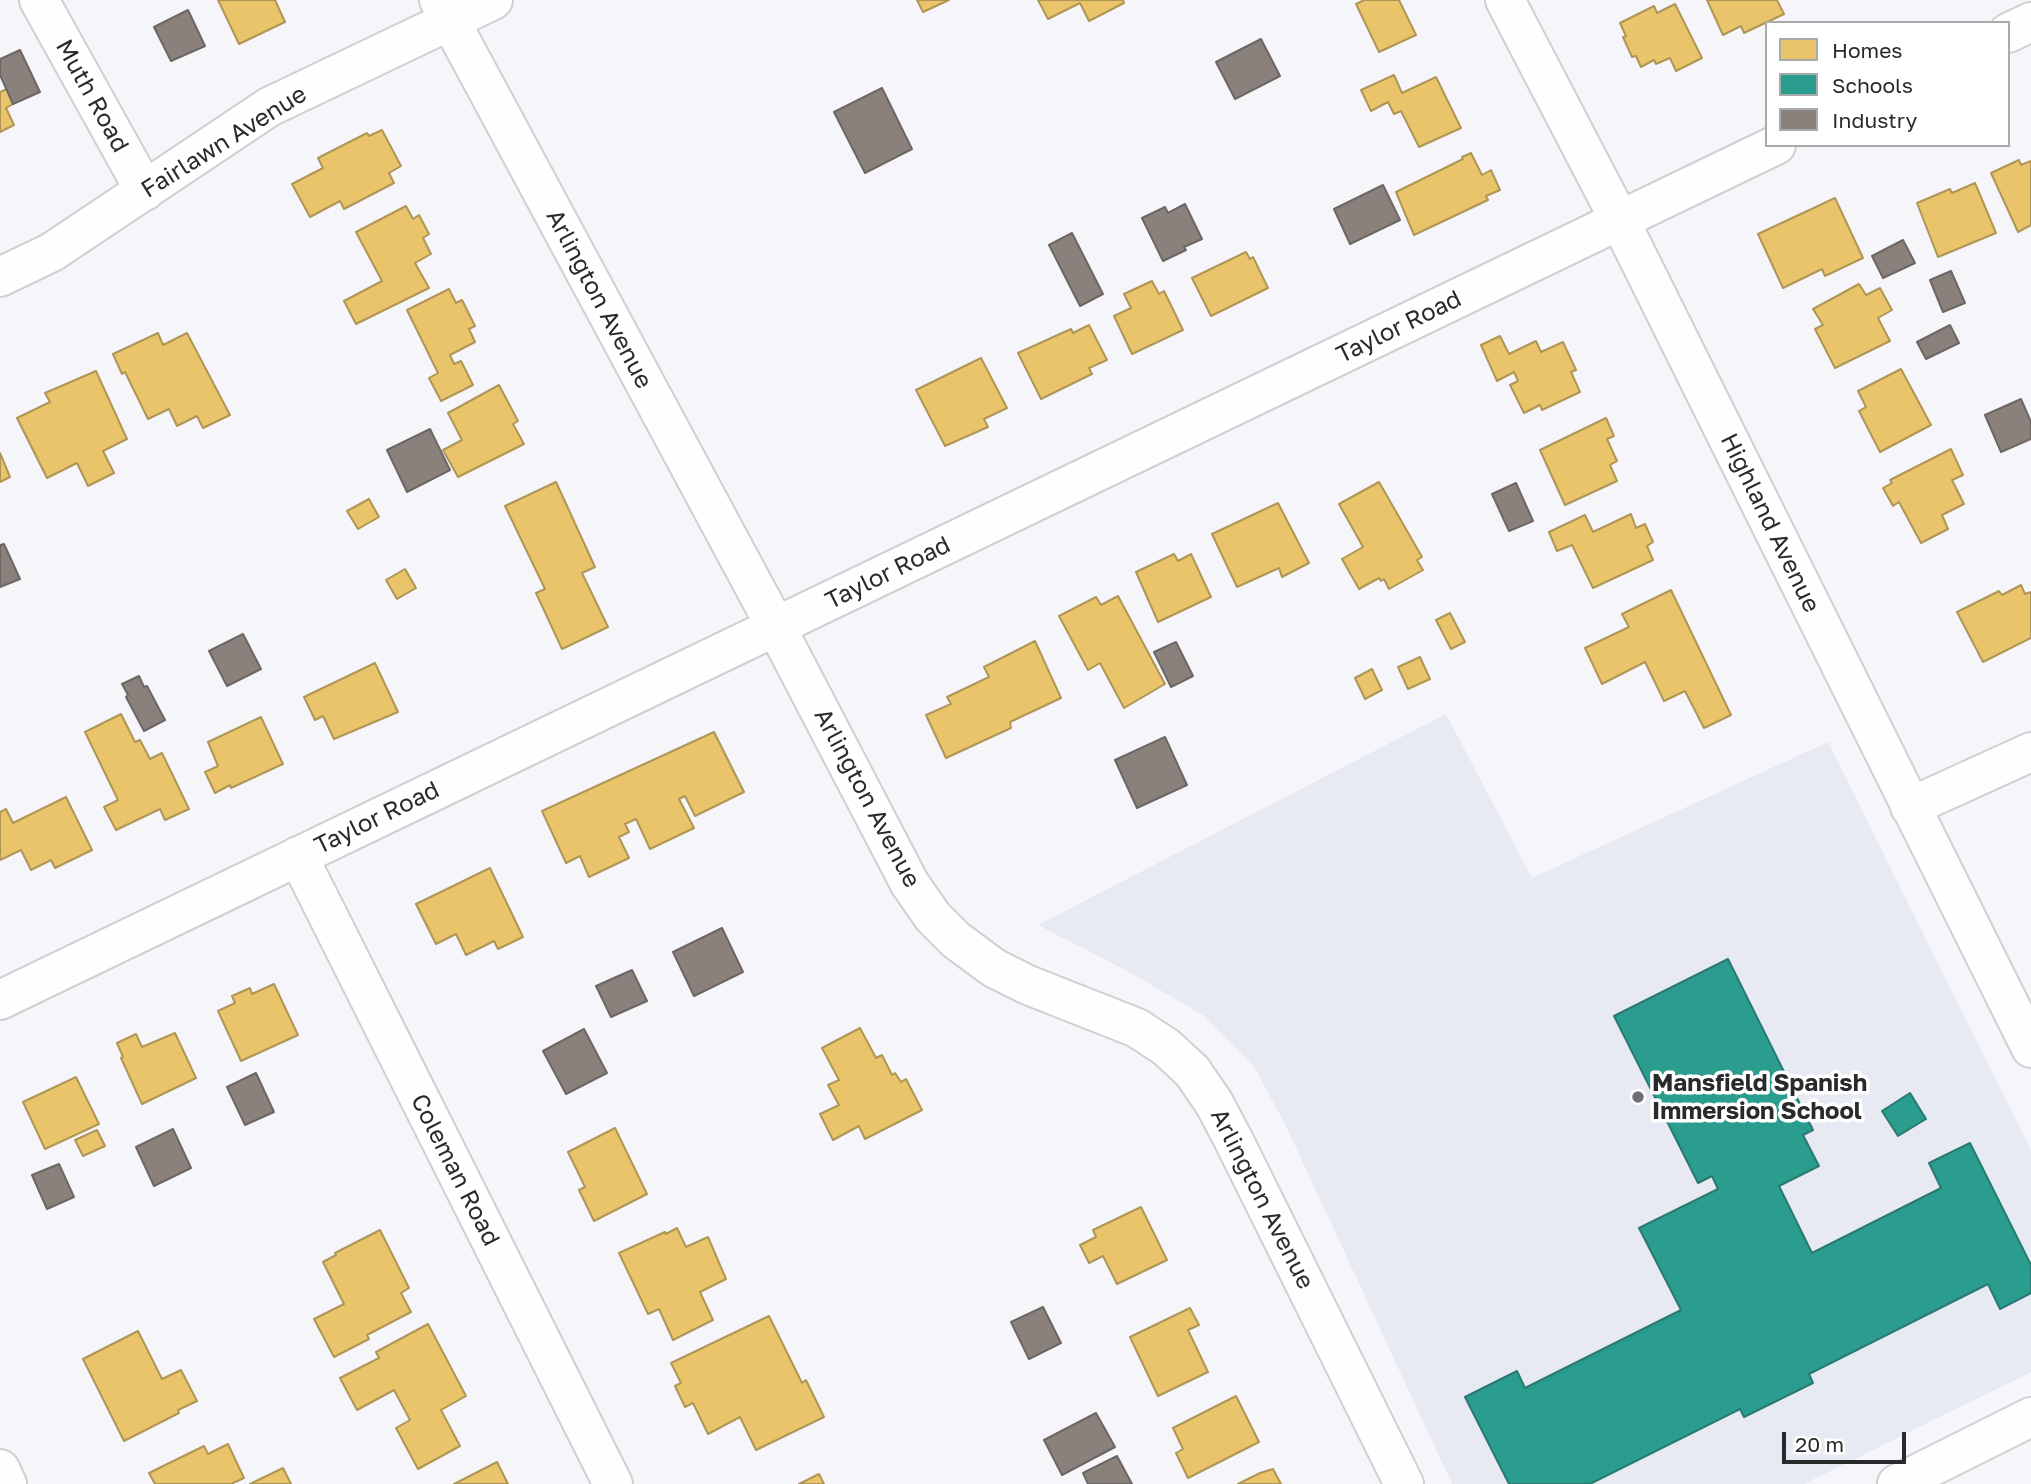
<!DOCTYPE html>
<html>
<head>
<meta charset="utf-8">
<style>
	body { margin:0 }
	#map { position:relative; width:2031px; height:1484px; overflow:hidden; background:#f6f6fa; font-family:"Golos Text",sans-serif }
	canvas { display:block }
	.legend { position:absolute; left:1765px; top:21px; width:245px; height:126px; box-sizing:border-box; background:#fff; border:2px solid #a9aaab; margin:0; padding:9px 12px; list-style:none; font-size:21px; color:#292a2c }
	.legend li { display:flex; align-items:center; gap:14px; height:35px }
	.legend b { width:35px; border:2px solid #a9aaab }
	.scale { position:absolute; left:1782px; top:1432px; width:124px; height:32px; box-sizing:border-box; border:4px solid #292a2c; border-top:0; padding-left:9px; font-size:21px; line-height:24px; white-space:nowrap; color:#292a2c; -webkit-text-stroke:5px #fff; paint-order:stroke }
</style>
</head>
<body>
<div id="map">
<canvas width="2031" height="1484"></canvas>
<ul class="legend">
<li><b style="height:19px;background:#e9c46a"></b>Homes</li>
<li><b style="height:19px;background:#2a9d8f"></b>Schools</li>
<li><b style="height:19px;background:#8a817c"></b>Industry</li>
</ul>
<div class="scale">20 m</div>
</div>
<script>
const c = document.querySelector('canvas').getContext('2d');
c.lineJoin = 'round';
function fill(path, color) { c.fillStyle = color; c.fill(path, 'evenodd'); }
const shape = rows => new Path2D(rows.map(r => 'M' + r).join(''));
function stroke(path, color, width, dash) { c.strokeStyle = color; c.lineWidth = width; c.lineCap = dash ? 'butt' : 'round'; c.setLineDash(dash || []); c.stroke(path); }
function drawText(font, color, halo, rows, align = 'center') {
  c.font = font + ' "Golos Text",sans-serif'; c.lineWidth = 7; c.setLineDash([]); c.textBaseline = 'middle'; c.strokeStyle = halo; c.fillStyle = color; for (const [text, x, y, turn = 0] of rows) {
    c.save(); c.translate(x, y); c.rotate((+turn || 0) * Math.PI / 180); c.textAlign = isNaN(turn) ? turn : align; if (halo) c.strokeText(text, 0, 0); c.fillText(text, 0, 0); c.restore();
  }
}
fill(shape([
	[1446,714,1532,878,1828,742,2031,1150,2031,1372,1804,1484,1452,1484,1286,1126,1255,1068,1204,1016,1133,974,1038,925]
]), '#e7e9f3');
const homes = shape([
	[218,0,275,0,285,22,239,44,218,0],
	[917,0,949,0,923,12,917,0],
	[1038,0,1123,0,1124,3,1089,21,1080,3,1048,19,1038,0],
	[1364,0,1399,0,1416,35,1379,52,1356,4,1364,0],
	[1707,0,1777,0,1784,14,1744,33,1741,26,1723,35,1707,0],
	[1675,4,1702,58,1676,71,1670,58,1656,64,1654,60,1641,67,1636,56,1632,57,1623,37,1626,36,1620,23,1654,6,1657,13,1675,4],
	[1394,75,1402,93,1436,77,1461,128,1419,147,1401,111,1394,114,1388,102,1371,111,1361,90,1394,75],
	[7,89,13,104,6,108,14,125,0,132,0,92,7,89],
	[382,130,401,166,389,173,394,183,344,209,340,201,310,217,292,184,323,168,318,158,367,133,369,136,382,130],
	[1471,153,1482,175,1491,170,1500,190,1486,196,1488,200,1414,235,1396,192,1463,159,1462,157,1471,153],
	[2019,160,2021,165,2031,161,2031,225,2018,232,1991,173,2019,160],
	[1975,183,1996,233,1938,257,1917,203,1950,189,1952,193,1975,183],
	[1835,198,1863,258,1825,276,1822,269,1783,288,1758,234,1835,198],
	[406,206,413,219,419,215,429,234,423,238,431,254,415,263,429,288,356,324,344,301,382,281,356,232,406,206],
	[1246,252,1250,259,1253,257,1268,288,1211,316,1192,278,1246,252],
	[1152,281,1159,294,1164,291,1183,330,1132,354,1114,316,1131,308,1124,294,1152,281],
	[1859,284,1866,295,1880,288,1892,310,1878,318,1890,341,1835,368,1815,329,1823,325,1813,309,1859,284],
	[449,289,456,303,462,300,475,326,469,329,475,342,450,355,454,364,461,361,473,385,441,401,429,378,438,373,407,310,449,289],
	[1089,325,1107,360,1089,368,1092,374,1041,399,1018,353,1071,329,1073,333,1089,325],
	[158,333,163,345,187,333,230,415,203,428,197,416,177,426,169,409,148,419,125,372,122,374,113,354,158,333],
	[1500,336,1509,354,1536,341,1541,352,1563,342,1576,370,1571,372,1580,392,1542,410,1540,405,1524,413,1510,385,1518,381,1514,372,1497,381,1481,345,1500,336],
	[981,358,1007,408,984,419,988,427,945,446,916,390,981,358],
	[1901,369,1931,425,1880,452,1859,411,1866,407,1858,391,1901,369],
	[96,371,127,439,103,451,114,473,88,486,77,463,47,478,17,418,50,402,45,393,96,371],
	[499,385,518,421,513,424,524,444,458,477,443,450,462,440,448,413,499,385],
	[1606,418,1614,436,1607,439,1617,461,1610,465,1617,481,1565,505,1540,450,1606,418],
	[1951,449,1963,475,1952,480,1964,504,1942,515,1948,529,1921,543,1899,502,1893,506,1883,488,1892,483,1890,480,1951,449],
	[0,453,10,477,0,482,0,453],
	[556,482,595,567,582,573,608,627,562,649,536,593,545,589,505,506,556,482],
	[1379,482,1422,557,1417,560,1423,570,1389,589,1384,579,1381,581,1379,578,1359,589,1342,559,1363,547,1339,504,1379,482],
	[369,499,379,517,358,529,347,511,369,499],
	[1278,503,1309,563,1282,577,1279,568,1237,587,1212,534,1278,503],
	[1631,514,1636,528,1645,524,1653,542,1647,546,1653,560,1593,588,1572,545,1557,551,1549,532,1585,515,1593,532,1631,514],
	[1174,554,1178,561,1191,554,1211,597,1158,622,1136,572,1174,554],
	[405,569,416,588,397,599,386,580,405,569],
	[2021,585,2025,594,2031,592,2031,638,1983,662,1957,612,1999,591,2002,595,2021,585],
	[1671,590,1731,715,1704,728,1685,691,1664,701,1645,662,1602,684,1585,648,1629,627,1622,614,1671,590],
	[1118,596,1165,684,1124,708,1100,663,1088,670,1059,616,1096,597,1101,605,1118,596],
	[1450,613,1465,642,1451,649,1436,620,1450,613],
	[1035,641,1061,698,1010,722,1011,728,946,758,926,715,951,704,947,697,989,677,984,667,1035,641],
	[1420,657,1430,679,1408,689,1398,667,1420,657],
	[375,663,398,712,334,739,323,716,315,720,304,697,375,663],
	[1372,669,1382,690,1365,699,1355,678,1372,669],
	[121,714,135,742,140,740,150,759,162,753,189,809,165,820,160,809,116,830,104,807,118,800,85,732,121,714],
	[261,717,283,764,231,788,230,785,215,793,205,772,218,766,208,742,261,717],
	[714,732,744,792,695,816,685,796,679,799,694,828,650,849,636,819,625,824,629,832,619,837,629,858,589,877,580,856,566,863,542,811,714,732],
	[66,797,92,850,55,868,51,860,31,870,21,850,0,860,0,812,6,809,13,823,66,797],
	[490,868,523,937,498,949,494,941,466,955,456,934,436,944,416,904,490,868],
	[274,984,298,1035,241,1061,218,1011,235,1003,232,996,250,988,252,994,274,984],
	[860,1028,876,1058,882,1055,892,1075,895,1073,901,1082,906,1079,922,1110,865,1139,859,1126,833,1140,820,1114,839,1105,828,1085,839,1080,822,1048,860,1028],
	[175,1033,196,1078,142,1104,121,1058,123,1057,117,1043,136,1034,142,1047,175,1033],
	[76,1077,99,1124,45,1149,23,1102,76,1077],
	[615,1128,647,1194,594,1221,579,1190,585,1187,568,1152,615,1128],
	[97,1130,105,1146,83,1156,75,1140,97,1130],
	[1141,1207,1167,1260,1117,1284,1103,1256,1089,1263,1080,1245,1096,1237,1093,1230,1141,1207],
	[677,1228,686,1247,708,1237,726,1279,700,1292,713,1320,673,1340,659,1309,648,1314,619,1253,665,1232,666,1234,677,1228],
	[380,1230,409,1288,401,1293,411,1312,367,1335,369,1339,334,1357,314,1319,344,1304,323,1262,336,1255,335,1253,380,1230],
	[1190,1308,1199,1325,1188,1330,1208,1372,1158,1396,1130,1337,1190,1308],
	[769,1316,802,1383,806,1380,824,1417,756,1450,740,1417,708,1434,693,1403,685,1407,675,1386,681,1383,671,1363,769,1316],
	[428,1324,466,1396,441,1410,460,1446,418,1469,396,1428,410,1420,394,1390,357,1410,340,1378,379,1358,376,1352,428,1324],
	[138,1331,162,1379,181,1370,197,1401,178,1410,179,1413,124,1441,83,1359,138,1331],
	[1236,1396,1259,1442,1188,1478,1176,1453,1183,1449,1173,1428,1236,1396],
	[228,1444,244,1478,231,1484,155,1484,149,1473,204,1446,208,1454,228,1444],
	[497,1462,508,1484,454,1484,497,1462],
	[283,1468,291,1484,250,1484,283,1468],
	[1273,1469,1281,1484,1238,1484,1260,1473,1273,1469],
	[819,1474,824,1484,799,1484,819,1474]
]);
fill(homes, '#e9c46a');
stroke(homes, '#af9657', 2);
const schools = shape([
	[1728,959,1813,1130,1803,1135,1819,1166,1779,1186,1812,1253,1941,1188,1929,1163,1970,1143,2031,1265,2031,1293,2000,1309,1988,1284,1809,1374,1813,1383,1744,1417,1740,1409,1590,1484,1509,1484,1465,1397,1517,1371,1525,1388,1681,1310,1639,1228,1718,1189,1712,1176,1698,1183,1614,1016,1728,959],
	[1910,1093,1926,1119,1898,1136,1882,1111,1910,1093]
]);
fill(schools, '#2a9d8f');
stroke(schools, '#2a7a71', 2);
const industry = shape([
	[188,10,205,46,171,61,154,27,188,10],
	[1261,39,1280,76,1235,99,1216,62,1261,39],
	[20,50,40,92,13,104,0,75,0,59,20,50],
	[882,88,912,149,865,173,834,112,882,88],
	[1383,185,1400,220,1350,244,1334,209,1383,185],
	[1185,204,1202,239,1184,247,1186,250,1163,261,1142,218,1165,207,1168,213,1185,204],
	[1072,233,1103,294,1080,306,1049,245,1072,233],
	[1903,240,1915,263,1883,278,1872,256,1903,240],
	[1951,271,1965,303,1943,312,1930,280,1951,271],
	[1950,325,1959,343,1926,359,1917,342,1950,325],
	[2021,399,2031,422,2031,439,2001,452,1985,415,2021,399],
	[430,429,450,470,407,492,387,450,430,429],
	[1516,483,1533,521,1509,531,1492,494,1516,483],
	[4,544,20,579,0,587,0,545,4,544],
	[243,634,261,669,227,686,209,651,243,634],
	[1176,642,1193,676,1171,687,1154,652,1176,642],
	[139,676,144,687,147,686,165,720,144,731,126,697,128,695,122,684,139,676],
	[1165,737,1187,785,1137,808,1115,760,1165,737],
	[722,928,743,972,694,996,673,952,722,928],
	[632,970,647,1001,611,1017,596,986,632,970],
	[584,1029,607,1073,566,1094,543,1051,584,1029],
	[256,1073,274,1112,245,1125,227,1087,256,1073],
	[173,1129,191,1168,154,1186,136,1147,173,1129],
	[59,1164,74,1197,47,1209,32,1175,59,1164],
	[1043,1307,1061,1343,1029,1359,1011,1322,1043,1307],
	[1096,1413,1115,1447,1062,1475,1044,1440,1096,1413],
	[1117,1456,1132,1484,1088,1484,1083,1473,1117,1456]
]);
fill(industry, '#8a817c');
stroke(industry, '#6d6764', 2);
const minor = shape([
	[39,0,145,191],
	[439,0,776,627,910,884,933,917,956,940,994,968,1028,985,1137,1028,1166,1047,1192,1071,1214,1103,1233,1139,1404,1484],
	[1505,0,1620,221,2031,1048],
	[2008,33,2031,22],
	[0,277,52,252,269,107,493,0],
	[1910,807,2031,752],
	[298,856,613,1484],
	[0,1000,1776,145],
	[0,1469,7,1484],
	[1897,1484,2031,1417]
]);
stroke(minor, '#d0d0d2', 42);
stroke(minor, '#fefefe', 38);
for (const [x, y, r, color] of [
	[1638,1097,7,"#717174"]
]) { const dot = new Path2D(); dot.arc(x, y, r, 0, 2 * Math.PI); c.fillStyle = color; c.fill(dot); stroke(dot, '#fff', 2.5); }
drawText('24px', '#292a2c', '#fff', [
	["Muth Road",92,96,61],
	["Fairlawn Avenue",224,142,-32],
	["Arlington Avenue",599,299,62],
	["Taylor Road",1399,327,-26],
	["Highland Avenue",1770,523,64],
	["Taylor Road",888,573,-26],
	["Arlington Avenue",867,798,62],
	["Taylor Road",377,818,-26],
	["Coleman Road",455,1170,63],
	["Arlington Avenue",1262,1199,63]
]);
drawText('bold 24px', '#292a2c', '#fff', [
	["Mansfield Spanish",1652,1083],
	["Immersion School",1652,1111]
], 'left');
</script>
</body>
</html>
